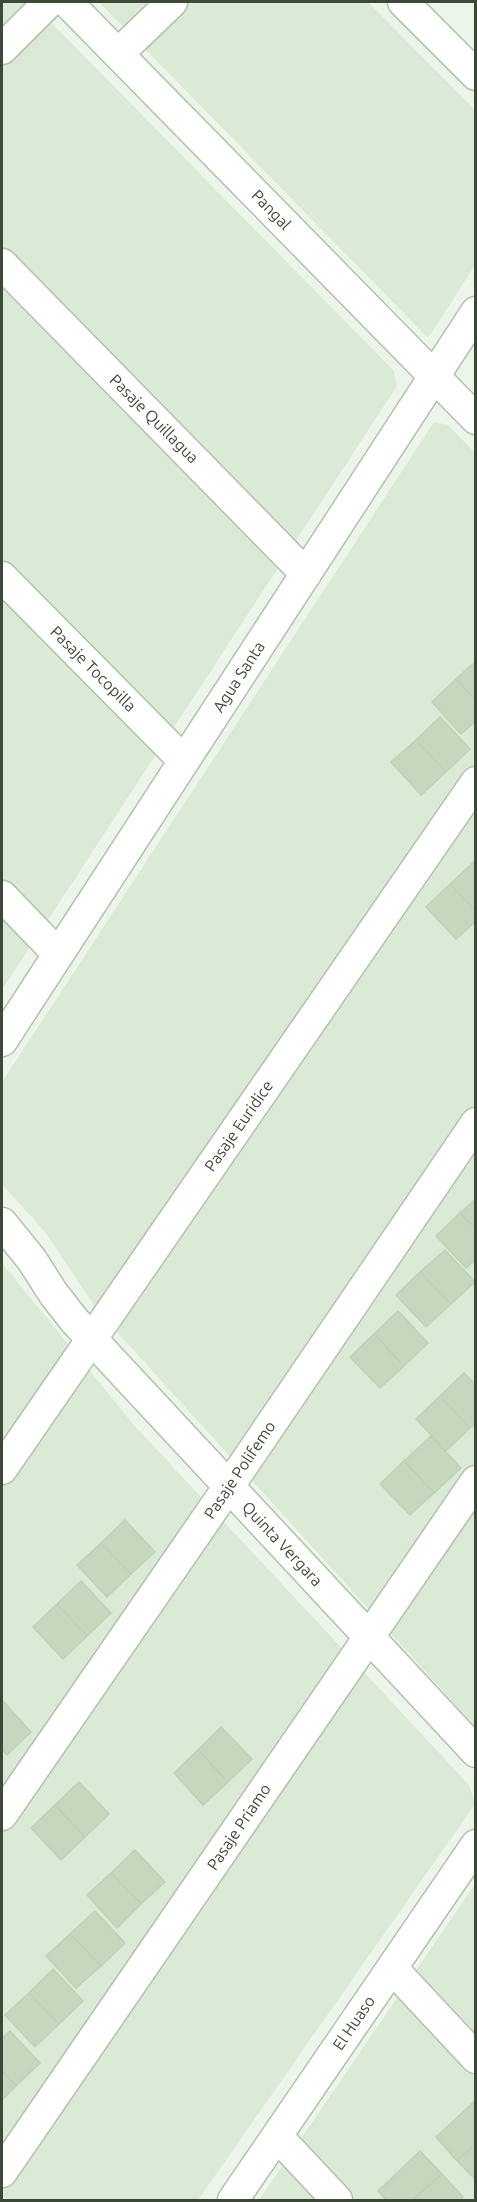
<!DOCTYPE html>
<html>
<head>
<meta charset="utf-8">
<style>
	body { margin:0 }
	#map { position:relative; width:477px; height:2202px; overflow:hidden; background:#ecf5e9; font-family:Ubuntu,sans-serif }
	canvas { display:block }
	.frame { position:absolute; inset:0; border:3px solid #3d4937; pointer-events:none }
</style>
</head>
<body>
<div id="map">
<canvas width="477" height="2202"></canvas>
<div class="frame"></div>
</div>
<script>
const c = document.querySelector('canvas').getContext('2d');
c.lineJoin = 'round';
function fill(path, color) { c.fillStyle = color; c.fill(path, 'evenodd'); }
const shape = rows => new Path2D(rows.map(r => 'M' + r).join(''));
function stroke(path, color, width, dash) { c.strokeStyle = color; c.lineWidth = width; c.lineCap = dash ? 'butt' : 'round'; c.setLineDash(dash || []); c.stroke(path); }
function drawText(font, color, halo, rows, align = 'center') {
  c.font = font + ' Ubuntu,sans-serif'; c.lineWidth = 4.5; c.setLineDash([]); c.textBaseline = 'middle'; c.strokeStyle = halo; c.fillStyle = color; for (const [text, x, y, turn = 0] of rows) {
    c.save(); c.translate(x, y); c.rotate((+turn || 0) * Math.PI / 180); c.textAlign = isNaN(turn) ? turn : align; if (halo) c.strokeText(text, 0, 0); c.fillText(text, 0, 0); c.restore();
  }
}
fill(shape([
	[2,2,31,2,394,371,397,386,2,990],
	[99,2,368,2,475,110,475,265,428,338],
	[434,422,448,425,476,454,475,1726,97,1310,45,1232,2,1184,2,1082],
	[2,1263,133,1424,469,1785,475,1804,198,2200,2,2200],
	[475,1884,475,2200,259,2200]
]), '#dbe9d7');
const building = shape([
	[476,661,476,700,456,679,476,661],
	[456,679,476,700,476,721,461,734,432,702,456,679],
	[440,717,470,749,446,772,416,740,440,717],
	[416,740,446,772,421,795,391,762,416,740],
	[475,861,476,862,476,911,450,884,475,861],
	[450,884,476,911,476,921,456,939,426,907,450,884],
	[476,1199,476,1229,460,1213,476,1199],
	[460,1213,476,1229,476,1259,466,1268,436,1236,460,1213],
	[445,1250,475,1282,451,1304,420,1272,445,1250],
	[420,1272,451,1304,426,1327,396,1295,420,1272],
	[398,1311,428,1343,404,1366,374,1334,398,1311],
	[374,1334,404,1366,380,1388,350,1357,374,1334],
	[464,1373,476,1385,476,1423,470,1428,440,1396,464,1373],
	[440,1396,470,1428,446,1451,416,1419,440,1396],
	[431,1436,461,1468,434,1493,404,1461,431,1436],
	[404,1461,434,1493,410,1515,380,1484,404,1461],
	[125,1520,155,1552,131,1574,101,1543,125,1520],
	[101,1543,131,1574,107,1597,77,1565,101,1543],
	[81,1581,111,1613,87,1636,57,1604,81,1581],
	[57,1604,87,1636,63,1659,33,1627,57,1604],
	[2,1700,31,1732,7,1755,2,1749,2,1700],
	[221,1727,252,1759,228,1782,198,1750,221,1727],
	[198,1750,228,1782,203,1805,174,1773,198,1750],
	[79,1782,109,1814,85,1837,55,1805,79,1782],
	[55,1805,85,1837,61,1860,31,1828,55,1805],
	[135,1850,165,1882,141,1904,111,1873,135,1850],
	[111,1873,141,1904,117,1928,87,1895,111,1873],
	[95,1911,125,1943,101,1966,70,1934,95,1911],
	[70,1934,101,1966,76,1988,46,1956,70,1934],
	[53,1969,83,2001,59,2024,29,1993,53,1969],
	[29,1993,59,2024,35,2047,5,2015,29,1993],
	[10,2031,40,2063,16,2086,2,2070,2,2039,10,2031],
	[2,2070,16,2086,2,2100,2,2070],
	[476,2100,476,2144,457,2161,436,2137,476,2100],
	[476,2144,476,2180,457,2161,476,2144],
	[420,2151,442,2174,413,2200,386,2200,378,2191,420,2151],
	[442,2174,463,2197,460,2200,413,2200,442,2174]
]);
fill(building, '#c6d7be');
stroke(building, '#bcd2b1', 1.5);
const street = shape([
	[67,2,476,419],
	[403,2,476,75],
	[2,49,49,2],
	[118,54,172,2],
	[2,264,306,574],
	[2,577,184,761],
	[2,896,58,954],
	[2,1041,476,312],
	[2,1223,32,1260,53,1293,74,1320,476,1752],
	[2,1469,476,782],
	[2,1815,229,1486,476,1123],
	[392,1968,476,2058],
	[277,2136,337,2200],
	[2,2172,476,1481],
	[233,2200,476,1845]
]);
stroke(street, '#b1c1ab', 33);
stroke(street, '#fff', 30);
drawText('16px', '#3d4937', '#fff', [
	["Pangal",271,210,46],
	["Pasaje Quillagua",154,419,45],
	["Pasaje Tocopilla",93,669,45],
	["Agua Santa",239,677,-57],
	["Pasaje Euridice",239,1126,-55],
	["Pasaje Polifemo",240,1470,-56],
	["Quinta Vergara",282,1544,47],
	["Pasaje Priamo",239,1827,-56],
	["El Huaso",354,2023,-56]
]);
</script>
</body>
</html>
